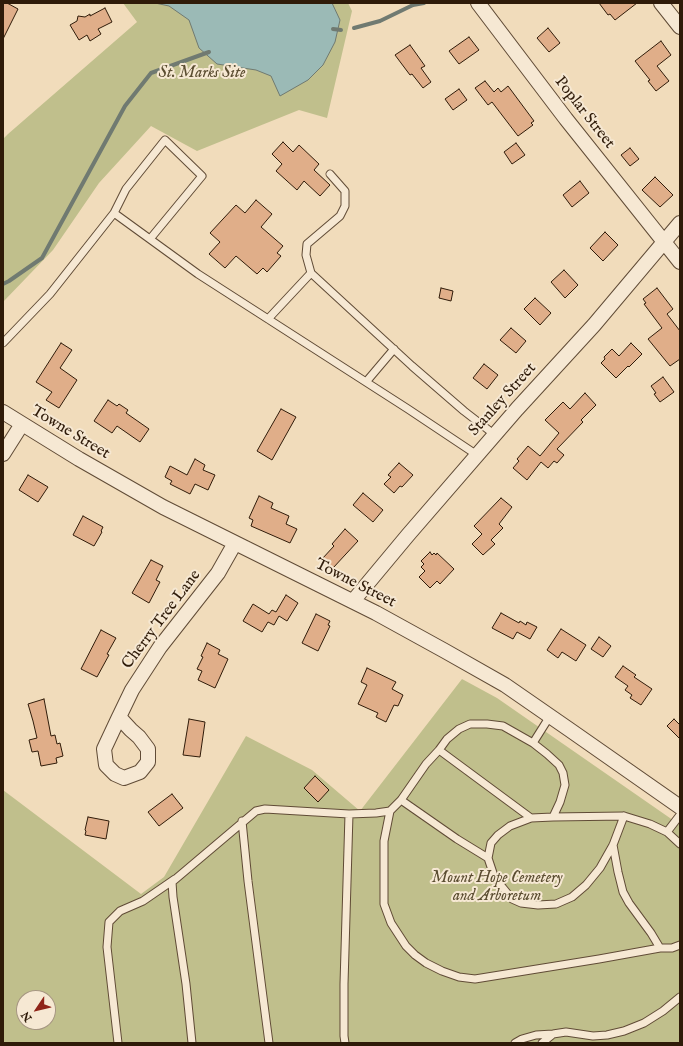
<!DOCTYPE html>
<html>
<head>
<meta charset="utf-8">
<style>
	body { margin:0 }
	#map { position:relative; width:683px; height:1046px; overflow:hidden; background:#f1dcbb; font-family:"IM FELL English",serif }
	canvas { display:block }
	.frame { position:absolute; inset:0; border:4px solid #2f1b09; pointer-events:none }
	.north { position:absolute; left:16px; top:990px; width:40px; height:40px; box-sizing:border-box; background:#f6e8d3; border:1px solid #a69682; border-radius:50%; rotate:235deg; font-size:11px; font-weight:700; line-height:16px; text-align:center; color:#2f1b09 }
	.north::after { content:''; display:block; margin:auto; width:14px; height:18px; background:#8f2418; clip-path:polygon(50% 0,100% 100%,50% 72%,0 100%) }
</style>
</head>
<body>
<div id="map">
<canvas width="683" height="1046"></canvas>
<div class="frame"></div>
<div class="north">N</div>
</div>
<script>
const c = document.querySelector('canvas').getContext('2d');
c.lineJoin = 'round';
function fill(path, color) { c.fillStyle = color; c.fill(path, 'evenodd'); }
const shape = rows => new Path2D(rows.map(r => 'M' + r).join(''));
function stroke(path, color, width, dash) { c.strokeStyle = color; c.lineWidth = width; c.lineCap = dash ? 'butt' : 'round'; c.setLineDash(dash || []); c.stroke(path); }
function drawText(font, color, halo, rows, align = 'center') {
  c.font = font + ' "IM FELL English",serif'; c.lineWidth = 4; c.setLineDash([]); c.textBaseline = 'middle'; c.strokeStyle = halo; c.fillStyle = color; for (const [text, x, y, turn = 0] of rows) {
    c.save(); c.translate(x, y); c.rotate((+turn || 0) * Math.PI / 180); c.textAlign = isNaN(turn) ? turn : align; if (halo) c.strokeText(text, 0, 0); c.fillText(text, 0, 0); c.restore();
  }
}
fill(shape([
	[123,3,348,3,352,11,327,118,299,110,197,151,151,126,99,183,53,250,3,302,3,139,8,134,137,22],
	[462,679,497,698,680,825,680,1043,3,1043,3,790,141,894,164,877,246,736,312,770,360,811],
	[24,998,48,998,48,1022,24,1022]
]), '#c0bf8c');
const water = shape([
	[155,3,332,3,340,20,335,42,323,65,308,80,280,96,271,76,256,70,217,64,199,48,189,20,169,6,155,3]
]);
fill(water, '#9bbab6');
stroke(water, '#707a71', 1);
stroke(shape([
	[354,28,380,21,413,5,424,3],
	[333,29,341,30],
	[3,284,9,281,42,258,125,106,151,73,209,52]
]), '#707a71', 4);
const building = shape([
	[3,3,7,3,18,9,3,39,3,3],
	[599,3,637,3,615,20,610,14,608,15,599,3],
	[105,8,112,22,98,29,101,34,90,41,87,35,79,40,70,25,77,21,78,16,85,17,90,14,90,16,105,8],
	[548,28,560,43,549,52,537,38,548,28],
	[469,37,479,50,459,64,449,51,469,37],
	[661,41,671,55,657,66,669,81,656,91,648,81,650,80,635,61,661,41],
	[410,45,425,66,421,68,431,82,423,88,412,74,410,75,395,55,410,45],
	[485,81,494,92,498,88,501,92,508,86,534,121,531,123,533,125,518,136,492,102,488,105,475,88,485,81],
	[459,89,467,100,453,110,445,99,459,89],
	[283,142,293,152,299,145,319,164,314,170,330,185,320,196,304,181,297,190,276,171,282,164,272,154,283,142],
	[516,143,525,155,512,164,504,152,516,143],
	[630,148,639,159,630,166,621,155,630,148],
	[655,177,673,195,660,207,642,190,655,177],
	[580,181,589,193,572,207,563,195,580,181],
	[256,200,272,214,261,227,283,246,277,253,281,256,267,272,263,268,257,274,236,256,225,268,209,254,220,242,210,233,236,205,245,213,256,200],
	[605,232,618,245,603,261,590,248,605,232],
	[564,270,578,285,565,298,551,282,564,270],
	[441,288,453,291,451,301,439,298,441,288],
	[657,288,673,309,667,314,680,331,680,359,670,366,648,339,662,328,644,304,646,303,643,299,657,288],
	[535,298,551,313,540,325,524,309,535,298],
	[511,328,526,341,516,353,500,340,511,328],
	[61,343,72,350,60,368,77,380,59,408,46,400,52,392,36,382,61,343],
	[631,343,642,354,629,367,628,366,616,378,601,363,605,359,604,357,612,349,619,356,631,343],
	[484,364,498,375,487,389,473,378,484,364],
	[663,377,674,392,660,402,654,394,656,393,651,386,663,377],
	[585,393,596,405,581,420,583,422,557,449,564,455,557,463,554,461,548,468,541,462,527,480,513,468,519,461,517,459,528,446,540,456,559,433,545,420,563,402,570,409,585,393],
	[108,400,117,406,119,404,128,410,126,413,149,429,140,442,117,426,112,433,94,421,108,400],
	[281,409,296,417,272,460,257,451,281,409],
	[195,459,205,465,203,470,215,475,208,490,195,484,190,494,170,484,172,481,165,477,170,466,187,475,195,459],
	[399,463,413,475,402,487,400,486,394,493,384,484,391,477,388,475,399,463],
	[28,475,48,487,38,502,19,490,28,475],
	[363,493,383,510,373,522,353,505,363,493],
	[259,496,273,503,271,508,289,516,286,524,297,529,290,543,251,526,253,520,249,518,259,496],
	[501,498,512,507,499,524,503,528,491,540,495,544,483,555,472,544,482,534,474,526,501,498],
	[83,516,103,527,101,531,102,532,94,546,73,535,83,516],
	[345,529,358,541,333,568,322,559,334,546,332,544,345,529],
	[430,552,432,555,434,553,436,555,437,553,454,569,440,584,437,581,430,588,419,577,425,571,421,567,424,564,421,561,430,552],
	[151,560,163,566,156,580,160,582,149,603,132,593,151,560],
	[286,595,298,603,287,621,279,616,274,625,268,622,262,632,243,621,253,604,269,614,272,610,276,612,286,595],
	[501,613,519,623,520,621,526,625,527,622,537,627,530,639,517,632,513,639,492,628,501,613],
	[316,614,330,621,328,625,330,626,318,651,302,643,316,614],
	[561,629,586,645,576,661,562,652,558,658,547,650,561,629],
	[101,630,116,638,107,654,109,655,97,677,81,669,101,630],
	[599,637,611,646,603,657,591,649,599,637],
	[207,643,220,650,218,654,228,659,215,688,198,680,202,671,197,669,203,657,201,656,207,643],
	[623,666,636,675,634,677,652,689,641,705,630,698,632,695,625,690,628,686,615,677,623,666],
	[367,668,396,682,392,689,403,695,398,706,394,705,386,722,376,717,378,713,358,704,367,685,361,682,367,668],
	[44,699,51,736,55,735,57,744,60,743,63,756,56,758,57,763,41,766,38,751,32,752,29,740,37,738,33,721,28,704,44,699],
	[189,719,205,722,200,757,183,755,189,719],
	[674,719,680,725,680,739,667,726,674,719],
	[315,776,329,790,318,802,304,788,315,776],
	[172,794,183,808,159,826,148,812,172,794],
	[88,817,109,821,106,839,85,835,86,831,85,830,88,817]
]);
fill(building, '#e0ae89');
stroke(building, '#2f1b09', 1);
const lane = shape([
	[114,213,198,274,408,409,477,455],
	[311,273,306,255,307,244,340,216,345,206,345,191,330,174],
	[268,319,311,273,412,366,464,411,495,435],
	[3,343,50,294,114,213,126,189,165,140,202,176,150,239],
	[366,382,394,349],
	[533,743,550,716],
	[401,800,457,839,488,858,491,843,498,835,510,826,531,818,553,817,560,802,565,785,563,773,559,765,547,754,533,743,503,726,487,724,470,724,459,729,447,739,439,750],
	[390,811,384,841,384,904,391,923,406,946,415,955,426,963,442,971,459,977,475,979,599,959,660,948],
	[349,814,376,813,390,811,401,800,426,764,439,750,531,818],
	[553,817,624,816],
	[242,821,248,881,263,997,269,1043],
	[667,832,680,815],
	[613,845,618,872,623,892,629,903,651,933,660,948,672,948,680,945],
	[488,858,494,876,503,888,512,899,521,903,538,905,556,904,572,897,586,885,600,868,613,845,624,816,650,824,667,832,680,844],
	[118,1043,107,947,109,922,120,911,143,901,175,879],
	[192,1043,186,984,173,897,172,882,256,811,265,809,349,814,344,984,344,1036,345,1043],
	[515,1043,522,1039,536,1035,553,1034,566,1032,593,1036,607,1035,624,1031,644,1023,663,1011,680,997],
	[542,1043,552,1035]
]);
const street = shape([
	[478,3,566,119,680,262],
	[661,3,680,27],
	[3,412,79,459,163,507,376,613,445,651,505,685,570,730,680,807],
	[3,454,22,424],
	[353,601,408,535,517,409,594,325,680,223],
	[119,717,104,749,106,765,115,774,124,778,140,772,148,762,148,749,139,737,131,730,119,717,132,690,160,647,218,573,235,543]
]);
stroke(lane, '#604b36', 9);
stroke(street, '#604b36', 16);
stroke(lane, '#f6e8d3', 7);
stroke(street, '#f6e8d3', 14);
drawText('italic 16px', '#5a4c30', '#f6e8d3', [
	["St. Marks Site",202,74],
	["Mount Hope Cemetery",497,879],
	["and Arboretum",497,897]
]);
drawText('16px', '#2f1b09', '#f6e8d3', [
	["Poplar Street",584,113,52],
	["Stanley Street",503,400,-48],
	["Towne Street",70,433,31],
	["Towne Street",355,584,27],
	["Cherry Tree Lane",162,620,-53]
]);
</script>
</body>
</html>
